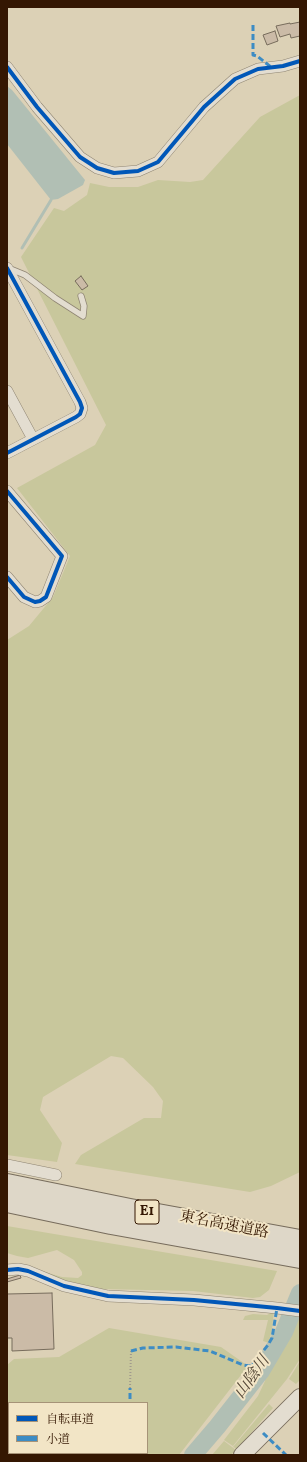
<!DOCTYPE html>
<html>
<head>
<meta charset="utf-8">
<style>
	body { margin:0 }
	#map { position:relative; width:307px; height:1462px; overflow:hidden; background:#dcd1b6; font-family:Vollkorn,"Noto Serif JP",serif }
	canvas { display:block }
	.frame { position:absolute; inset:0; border:8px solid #341702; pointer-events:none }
	.legend { position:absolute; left:8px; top:1402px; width:140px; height:52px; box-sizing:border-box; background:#f2e5c6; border:1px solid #a69378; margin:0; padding:5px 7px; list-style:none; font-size:12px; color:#341702 }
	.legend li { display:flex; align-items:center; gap:8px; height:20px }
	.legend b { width:20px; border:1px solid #a69378 }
</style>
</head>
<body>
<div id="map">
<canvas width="307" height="1462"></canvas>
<div class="frame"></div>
<ul class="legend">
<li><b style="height:5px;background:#0057b8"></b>自転車道</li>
<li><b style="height:5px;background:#3d8cc4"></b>小道</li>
</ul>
</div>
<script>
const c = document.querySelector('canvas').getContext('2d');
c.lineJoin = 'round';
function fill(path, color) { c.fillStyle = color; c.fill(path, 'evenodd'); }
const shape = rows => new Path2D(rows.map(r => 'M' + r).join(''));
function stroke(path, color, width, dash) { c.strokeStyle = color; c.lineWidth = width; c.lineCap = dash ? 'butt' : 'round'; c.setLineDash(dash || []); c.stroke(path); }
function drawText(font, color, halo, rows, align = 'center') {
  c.font = font + ' Vollkorn,"Noto Serif JP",serif'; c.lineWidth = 4; c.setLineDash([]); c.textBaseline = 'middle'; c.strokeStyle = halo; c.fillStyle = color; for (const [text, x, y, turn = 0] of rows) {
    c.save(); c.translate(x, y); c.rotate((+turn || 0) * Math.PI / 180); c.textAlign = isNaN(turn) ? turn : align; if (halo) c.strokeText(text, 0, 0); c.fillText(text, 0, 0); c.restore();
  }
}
fill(shape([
	[300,95,300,1172,271,1186,250,1192,75,1164,81,1155,144,1118,161,1118,163,1101,153,1087,123,1058,111,1056,43,1097,40,1110,62,1143,57,1162,7,1155,7,640,29,626,53,597,70,556,17,488,95,445,106,425,21,257,54,208,64,211,87,195,90,183,109,187,138,187,158,180,190,182,203,180,260,117],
	[7,1226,66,1236,277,1271,269,1290,260,1297,253,1298,193,1291,101,1289,58,1279,34,1269,62,1277,78,1278,82,1275,82,1272,74,1260,57,1250,28,1258,17,1256,7,1253],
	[274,1311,272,1329,269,1343,263,1341,268,1320,243,1320,245,1316,253,1314,267,1315],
	[294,1317,300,1318,300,1359,287,1379,233,1446,224,1440,258,1396,265,1381,266,1371,277,1354,287,1328],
	[109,1328,221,1347,248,1366,179,1455,7,1455,7,1365,14,1359,59,1357],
	[9,1403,147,1403,147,1453,9,1453],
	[300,1361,300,1380,296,1384,289,1379],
	[269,1404,273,1408,237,1449,233,1447],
	[224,1441,236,1450,231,1455,212,1455]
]), '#c8c79c');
fill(shape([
	[7,86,12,90,85,180,83,185,58,199,51,200,7,144]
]), '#b1bfb4');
stroke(shape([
	[22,248,51,200]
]), '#b1bfb4', 3);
stroke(shape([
	[193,1455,217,1427,261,1371,284,1332,300,1293]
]), '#b1bfb4', 18);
const building = shape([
	[300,22,300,36,291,38,290,34,280,37,276,26,290,23,290,24,300,22],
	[275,31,278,41,267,45,263,35,275,31],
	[81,276,88,286,82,290,75,281,81,276],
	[20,1275,21,1278,7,1282,7,1279,20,1275],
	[52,1293,54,1349,12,1351,12,1338,7,1338,7,1294,52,1293]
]);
fill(building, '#cbbba7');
stroke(building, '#776c5c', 1);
const lane = shape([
	[8,268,25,275,55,298,83,316,84,306,81,296]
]);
const street = shape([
	[7,67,37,107,80,157,97,168,114,173,138,171,158,162,204,107,235,79,258,69,283,66,300,61],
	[7,268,80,402,82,408,80,414,76,417,7,453],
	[7,391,33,439],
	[7,491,62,556,46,597,40,601,35,602,24,597,7,577],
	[7,1165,56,1175],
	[7,1270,18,1269,28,1271,64,1286,108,1296,194,1300,277,1308,300,1311]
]);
const secondary = shape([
	[242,1455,300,1397]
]);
const highway = shape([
	[7,1184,130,1209,300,1240],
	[7,1202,111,1224,300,1258]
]);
stroke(lane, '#8f8573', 7);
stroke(street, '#8f8573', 12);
stroke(secondary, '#776c5c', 18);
stroke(highway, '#776c5c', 22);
stroke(shape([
	[130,1388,131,1351]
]), '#a19a8e', 2, [1, 2]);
stroke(lane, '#e3ddd0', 5.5);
stroke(street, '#e3ddd0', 11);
stroke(secondary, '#e3ddd0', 16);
stroke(highway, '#ded7c8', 20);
stroke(shape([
	[253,25,253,55,257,56,271,67],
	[131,1351,143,1348,176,1347,201,1350,210,1351,243,1365,251,1366,268,1345,272,1338,277,1308],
	[130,1399,130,1388],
	[263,1433,286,1455]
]), '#3d8cc4', 3, [6, 3]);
stroke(shape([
	[7,67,37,107,80,157,97,168,114,173,138,171,158,162,204,107,235,79,258,69,283,66,300,61],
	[7,268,80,402,82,408,80,414,76,417,7,453],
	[7,491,62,556,46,597,40,601,35,602,24,597,7,577],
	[7,1270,18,1269,28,1271,64,1286,108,1296,194,1300,277,1308,300,1311]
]), '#0057b8', 4);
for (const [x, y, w] of [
	[147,1212,24]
]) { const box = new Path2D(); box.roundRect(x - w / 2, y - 12, w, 24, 3); c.fillStyle = '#f2e5c6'; c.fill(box); stroke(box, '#341702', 1); }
drawText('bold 14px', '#341702', null, [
	["E1",147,1212]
]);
drawText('15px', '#341702', '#f2e5c6', [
	["東名高速道路",224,1226,11]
]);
drawText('italic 16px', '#544737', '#f2e5c6', [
	["山陰川",253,1378,-54]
]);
</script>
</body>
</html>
